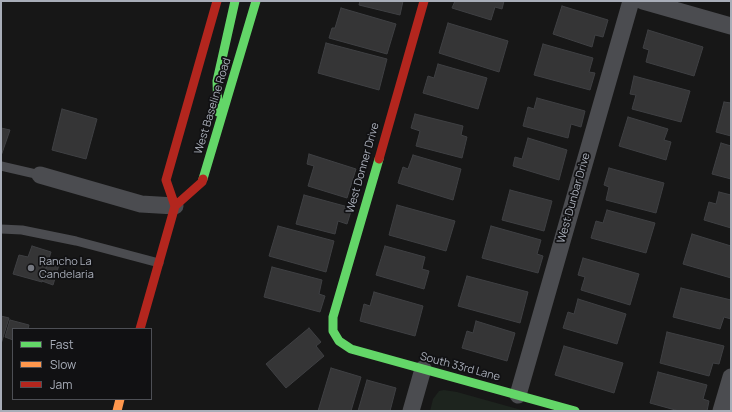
<!DOCTYPE html>
<html>
<head>
<meta charset="utf-8">
<style>
	body { margin:0 }
	#map { position:relative; width:732px; height:412px; overflow:hidden; background:#171717; font-family:Manrope,sans-serif }
	canvas { display:block }
	.frame { position:absolute; inset:0; border:2px solid #a8adb8; pointer-events:none }
	.legend { position:absolute; left:12px; top:328px; width:140px; height:72px; box-sizing:border-box; background:#111113; border:1px solid #4d4f55; margin:0; padding:5px 7px; list-style:none; font-size:12px; color:#a8adb8 }
	.legend li { display:flex; align-items:center; gap:8px; height:20px }
	.legend b { width:20px; border:1px solid #4d4f55 }
</style>
</head>
<body>
<div id="map">
<canvas width="732" height="412"></canvas>
<div class="frame"></div>
<ul class="legend">
<li><b style="height:5px;background:#63d668"></b>Fast</li>
<li><b style="height:5px;background:#ff974d"></b>Slow</li>
<li><b style="height:5px;background:#b3261e"></b>Jam</li>
</ul>
</div>
<script>
const c = document.querySelector('canvas').getContext('2d');
c.lineJoin = 'round';
function fill(path, color) { c.fillStyle = color; c.fill(path, 'evenodd'); }
const shape = rows => new Path2D(rows.map(r => 'M' + r).join(''));
function stroke(path, color, width, dash) { c.strokeStyle = color; c.lineWidth = width; c.lineCap = dash ? 'butt' : 'round'; c.setLineDash(dash || []); c.stroke(path); }
function drawText(font, color, halo, rows, align = 'center') {
  c.font = font + ' Manrope,sans-serif'; c.lineWidth = 3.5; c.setLineDash([]); c.textBaseline = 'middle'; c.strokeStyle = halo; c.fillStyle = color; for (const [text, x, y, turn = 0] of rows) {
    c.save(); c.translate(x, y); c.rotate((+turn || 0) * Math.PI / 180); c.textAlign = isNaN(turn) ? turn : align; if (halo) c.strokeText(text, 0, 0); c.fillText(text, 0, 0); c.restore();
  }
}
fill(shape([
	[444,390,457,392,525,411,430,411,433,399,439,391]
]), '#1d241e');
const building = shape([
	[360,1,403,1,400,15,359,5,360,1],
	[455,1,504,1,502,9,495,7,491,20,452,8,455,1],
	[562,6,608,20,603,37,595,35,592,47,553,34,562,6],
	[341,8,396,24,387,54,329,38,332,28,335,28,341,8],
	[448,23,508,41,499,72,439,53,448,23],
	[648,30,703,47,694,76,646,62,649,50,643,48,648,30],
	[326,43,387,59,379,90,318,73,326,43],
	[543,44,593,58,589,72,595,73,590,90,534,75,543,44],
	[438,64,487,78,478,109,423,93,428,76,434,78,438,64],
	[634,76,690,91,681,122,632,109,636,95,630,94,634,76],
	[537,98,585,111,581,127,571,124,568,138,523,126,528,107,534,109,537,98],
	[724,102,731,103,731,136,716,132,724,102],
	[62,109,97,119,86,159,52,150,62,109],
	[415,114,463,126,461,135,467,137,462,158,416,146,420,131,411,128,415,114],
	[628,117,668,129,664,140,671,142,666,160,619,146,628,117],
	[1,128,10,130,1,156,1,128],
	[528,138,567,150,559,180,513,166,515,157,522,159,528,138],
	[721,143,731,146,731,179,712,174,721,143],
	[309,154,356,169,347,198,308,186,314,166,307,164,309,154],
	[413,155,461,169,453,200,398,183,403,167,408,169,413,155],
	[609,168,664,183,656,213,606,200,609,187,604,185,609,168],
	[510,190,552,201,544,231,502,220,510,190],
	[719,192,731,195,731,228,704,220,709,202,716,204,719,192],
	[304,195,352,208,347,224,338,221,335,234,296,224,304,195],
	[397,205,455,221,446,251,389,235,397,205],
	[607,210,655,223,646,253,591,238,596,221,603,223,607,210],
	[278,226,334,241,326,272,269,256,278,226],
	[491,226,541,240,537,254,543,256,538,273,482,258,491,226],
	[692,234,731,246,731,278,683,264,692,234],
	[32,246,51,252,42,282,13,274,19,255,28,257,32,246],
	[385,246,425,257,422,269,429,271,424,289,376,275,385,246],
	[583,258,639,274,630,305,581,290,585,277,578,275,583,258],
	[48,262,59,265,53,285,42,281,48,262],
	[272,267,322,280,319,294,325,296,320,312,264,297,272,267],
	[467,276,528,292,520,323,458,306,467,276],
	[681,288,731,300,731,319,724,317,720,329,673,317,681,288],
	[374,292,423,306,415,336,360,321,364,304,370,306,374,292],
	[578,299,626,314,617,344,563,328,568,312,574,314,578,299],
	[1,316,9,318,1,344,1,316],
	[10,320,29,325,28,329,13,329,13,340,5,337,10,320],
	[476,321,515,333,507,361,462,348,467,331,473,333,476,321],
	[309,328,321,342,316,346,324,356,286,388,266,364,309,328],
	[667,332,724,346,719,364,713,363,709,376,660,363,667,332],
	[564,346,623,363,614,393,555,375,564,346],
	[331,368,361,377,351,411,318,411,331,368],
	[658,372,707,385,703,399,709,401,707,411,679,411,650,403,658,372],
	[367,380,396,388,390,411,358,411,367,380]
]);
fill(building, '#353536');
stroke(building, '#3f4043', 1);
stroke(shape([
	[1,166,40,175],
	[1,229,22,230,76,241,159,263]
]), '#4b4c50', 9);
stroke(shape([
	[643,1,731,26],
	[40,175,141,204,175,206],
	[518,395,631,1],
	[411,411,423,369],
	[721,411,731,377]
]), '#4b4c50', 17);
stroke(shape([
	[218,112,217,81,235,1],
	[379,159,333,317,333,331,339,341,351,349,575,411],
	[203,179,256,1]
]), '#63d668', 9);
stroke(shape([
	[117,411,120,399]
]), '#ff974d', 9);
stroke(shape([
	[379,159,424,1],
	[175,206,166,180,217,1],
	[140,329,175,206,202,182,203,179]
]), '#b3261e', 9);
for (const [x, y, r, color] of [
	[31,268,4,"#757880"]
]) { const dot = new Path2D(); dot.arc(x, y, r, 0, 2 * Math.PI); c.fillStyle = color; c.fill(dot); stroke(dot, '#111113', 1.5); }
drawText('11px', '#a8adb8', '#111113', [
	["West Baseline Road",213,106,-73],
	["West Donner Drive",363,168,-74],
	["West Dunbar Drive",574,198,-74],
	["South 33rd Lane",460,367,15]
]);
drawText('11px', '#a8adb8', '#111113', [
	["Rancho La",39,262],
	["Candelaria",39,275]
], 'left');
</script>
</body>
</html>
